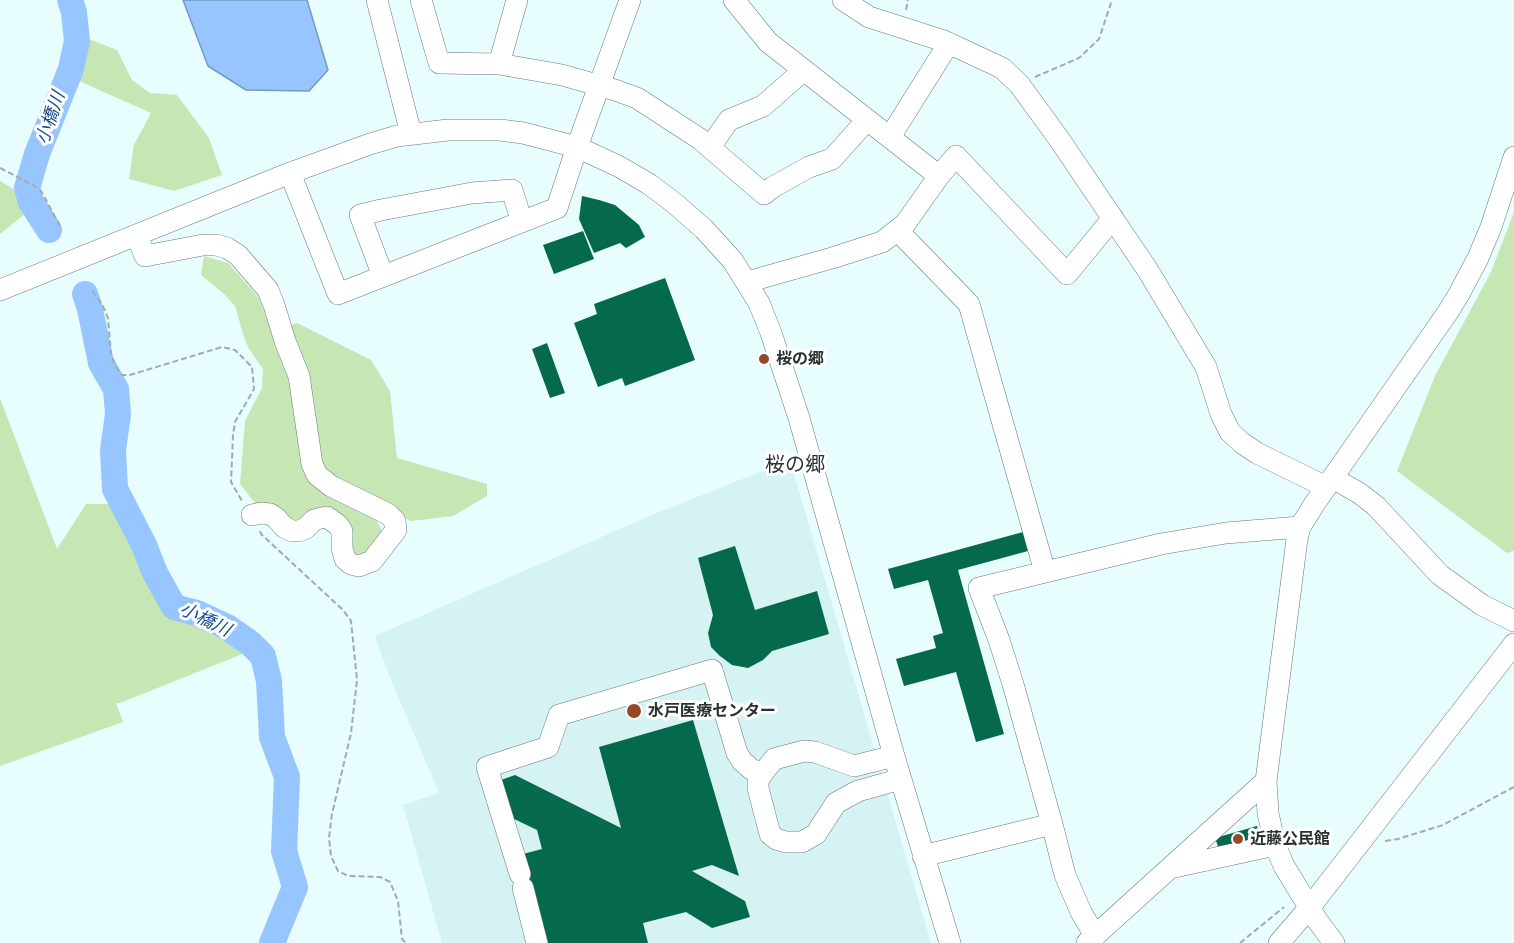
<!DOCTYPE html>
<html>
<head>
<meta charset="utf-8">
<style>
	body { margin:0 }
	canvas { display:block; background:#e8fdfd }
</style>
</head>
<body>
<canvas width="1514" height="943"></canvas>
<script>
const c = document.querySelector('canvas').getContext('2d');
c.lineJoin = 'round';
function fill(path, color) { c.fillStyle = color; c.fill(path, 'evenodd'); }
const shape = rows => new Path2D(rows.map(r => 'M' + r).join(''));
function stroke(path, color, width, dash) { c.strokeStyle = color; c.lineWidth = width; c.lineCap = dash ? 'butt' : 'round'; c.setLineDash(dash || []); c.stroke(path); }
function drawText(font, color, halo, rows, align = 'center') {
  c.font = font + ' Lora,"Noto Sans JP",serif'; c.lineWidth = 6; c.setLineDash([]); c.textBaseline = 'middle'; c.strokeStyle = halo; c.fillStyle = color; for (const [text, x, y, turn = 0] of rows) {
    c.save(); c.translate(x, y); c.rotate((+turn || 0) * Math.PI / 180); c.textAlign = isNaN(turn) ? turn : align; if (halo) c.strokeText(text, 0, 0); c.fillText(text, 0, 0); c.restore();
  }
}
fill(shape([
	[790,460,931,943,442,943,403,805,439,793,386,668,375,636,652,515]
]), '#d4f3f2');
fill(shape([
	[86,38,117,50,132,80,150,93,177,95,209,138,222,175,174,191,129,179,134,145,151,113,79,81],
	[0,181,17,191,26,213,0,234],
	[1514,212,1514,551,1507,553,1397,471,1435,376,1491,272],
	[204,256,228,263,260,299,279,356,290,381,304,473,338,499,376,519,382,531,366,554,357,558,351,552,351,531,286,518,272,507,255,503,240,484,245,421,262,388,263,369,248,347,244,337,235,306,224,294,201,275],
	[297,323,371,360,390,391,397,458,487,484,487,496,453,516,411,521,333,478,321,463,286,327],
	[0,398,57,549,86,504,112,504,166,606,208,625,245,653,120,703,116,703,123,722,0,766]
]), '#c6e6b4');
const water = shape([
	[183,0,307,0,328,70,309,91,246,90,208,66,183,0]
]);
fill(water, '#97c5ff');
stroke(water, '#7699c1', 1.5);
stroke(shape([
	[49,230,31,202,27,188,37,154,71,69,77,41,74,12,70,0],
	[85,294,90,309,101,363,116,389,118,414,113,450,115,489,144,545,155,573,174,607,197,613,227,627,250,643,263,656,269,681,272,737,287,777,284,851,295,887,272,943]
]), '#97c5ff', 26);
fill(shape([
	[582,196,599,200,615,205,639,225,645,237,626,248,620,243,594,253,579,219],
	[583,231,594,259,554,274,543,245],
	[665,278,695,360,625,386,622,378,598,387,574,323,597,314,594,304],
	[547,343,565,393,550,398,532,349],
	[1023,532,1028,551,958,570,1004,734,976,742,956,672,904,686,896,659,936,648,933,636,943,633,928,580,894,589,888,569],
	[735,546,755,610,817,591,829,634,772,651,763,660,748,668,732,665,720,656,711,647,708,633,713,615,698,558],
	[693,720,739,876,712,865,692,871,745,901,750,917,712,928,686,912,643,923,648,943,548,943,532,887,519,888,523,854,542,849,537,830,510,817,501,780,515,775,621,828,599,747],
	[1257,826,1261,839,1220,852,1215,838]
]), '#05694b');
const minor = shape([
	[377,0,411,134],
	[421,0,439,63,499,64,562,75,615,90,637,98,700,139,764,194,773,187,809,167,832,159,867,120],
	[734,0,768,42,939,176],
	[843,0,869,17,944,41,1002,68,1019,84,1059,139,1147,269,1206,367,1221,414,1230,432,1242,443,1257,453,1326,487],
	[499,64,517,0],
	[890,137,949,43],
	[710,147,729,120,763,106,804,70],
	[290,173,338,294,557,208,577,147,630,0],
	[897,230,969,304,1045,572],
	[137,236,145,256,203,245,216,245,227,248,238,255,268,290,274,305,285,341,299,376,312,464,317,475,331,486,388,514,395,521,396,530,372,561,359,566,351,564,345,559,342,548,342,531,338,525,327,517,321,518,314,520,306,528,299,531,292,531,284,527,276,518,270,514,261,513,252,515],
	[383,276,360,215,381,210,472,193,512,190,522,222],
	[747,282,832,258,882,242,905,224,939,176,956,156,1067,274,1113,218],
	[0,290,290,173,370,144,397,136,448,130,500,130,523,133,577,147,618,166,649,184,673,202,704,229,733,261,759,303,771,333,799,418,894,756,950,943],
	[1333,478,1359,493,1376,506,1440,575,1482,605,1514,621],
	[894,756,854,766,815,752,804,751,774,759,762,774,758,781,758,788,770,834,776,839,786,842,802,842,816,834,836,803,858,791,901,779],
	[1052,824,1065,875,1081,912,1095,936],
	[923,856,1052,824,1013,684,999,640,979,588,1161,544,1226,533,1300,527],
	[1170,868,1275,845],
	[520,874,487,767,548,747,559,715,712,670,737,753,742,761,751,769,762,774],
	[523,888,537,943],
	[1087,943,1266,781],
	[1279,943,1310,907,1514,644],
	[1334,943,1317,920,1284,866,1275,845,1268,813,1266,781,1297,539,1300,527,1315,503,1448,312,1459,294,1478,258,1491,227,1514,157]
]);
stroke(minor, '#667978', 22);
stroke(shape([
	[906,10,908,0],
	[1035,77,1079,58,1099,39,1112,0],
	[0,168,33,185,41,191,60,226],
	[92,291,102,304,108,318,111,354,116,367,122,375,130,375,222,347,235,350,252,367,254,389,235,422,233,435,231,482,242,501],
	[260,531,261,534,343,610,351,621,357,680,351,733,332,814,329,838,331,856,338,871,348,876,380,877,390,882,398,901,402,939,406,943],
	[1385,841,1398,839,1443,825,1514,787],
	[1240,943,1284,907]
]), '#9dadad', 2, [6, 3]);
stroke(minor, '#fff', 21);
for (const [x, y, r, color] of [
	[764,359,6,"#924a28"],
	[634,711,8,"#924a28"],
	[1238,839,6,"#924a28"]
]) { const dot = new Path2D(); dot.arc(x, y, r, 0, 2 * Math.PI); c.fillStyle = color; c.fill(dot); stroke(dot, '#fff', 2); }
drawText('bold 16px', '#293131', '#fff', [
	["桜の郷",776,359],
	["水戸医療センター",648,711],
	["近藤公民館",1250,839]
], 'left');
drawText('italic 18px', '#154d8d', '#fff', [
	["小橋川",51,118,-71],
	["小橋川",205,620,26]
]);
drawText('20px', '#293131', '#fff', [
	["桜の郷",795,465]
]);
</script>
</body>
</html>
